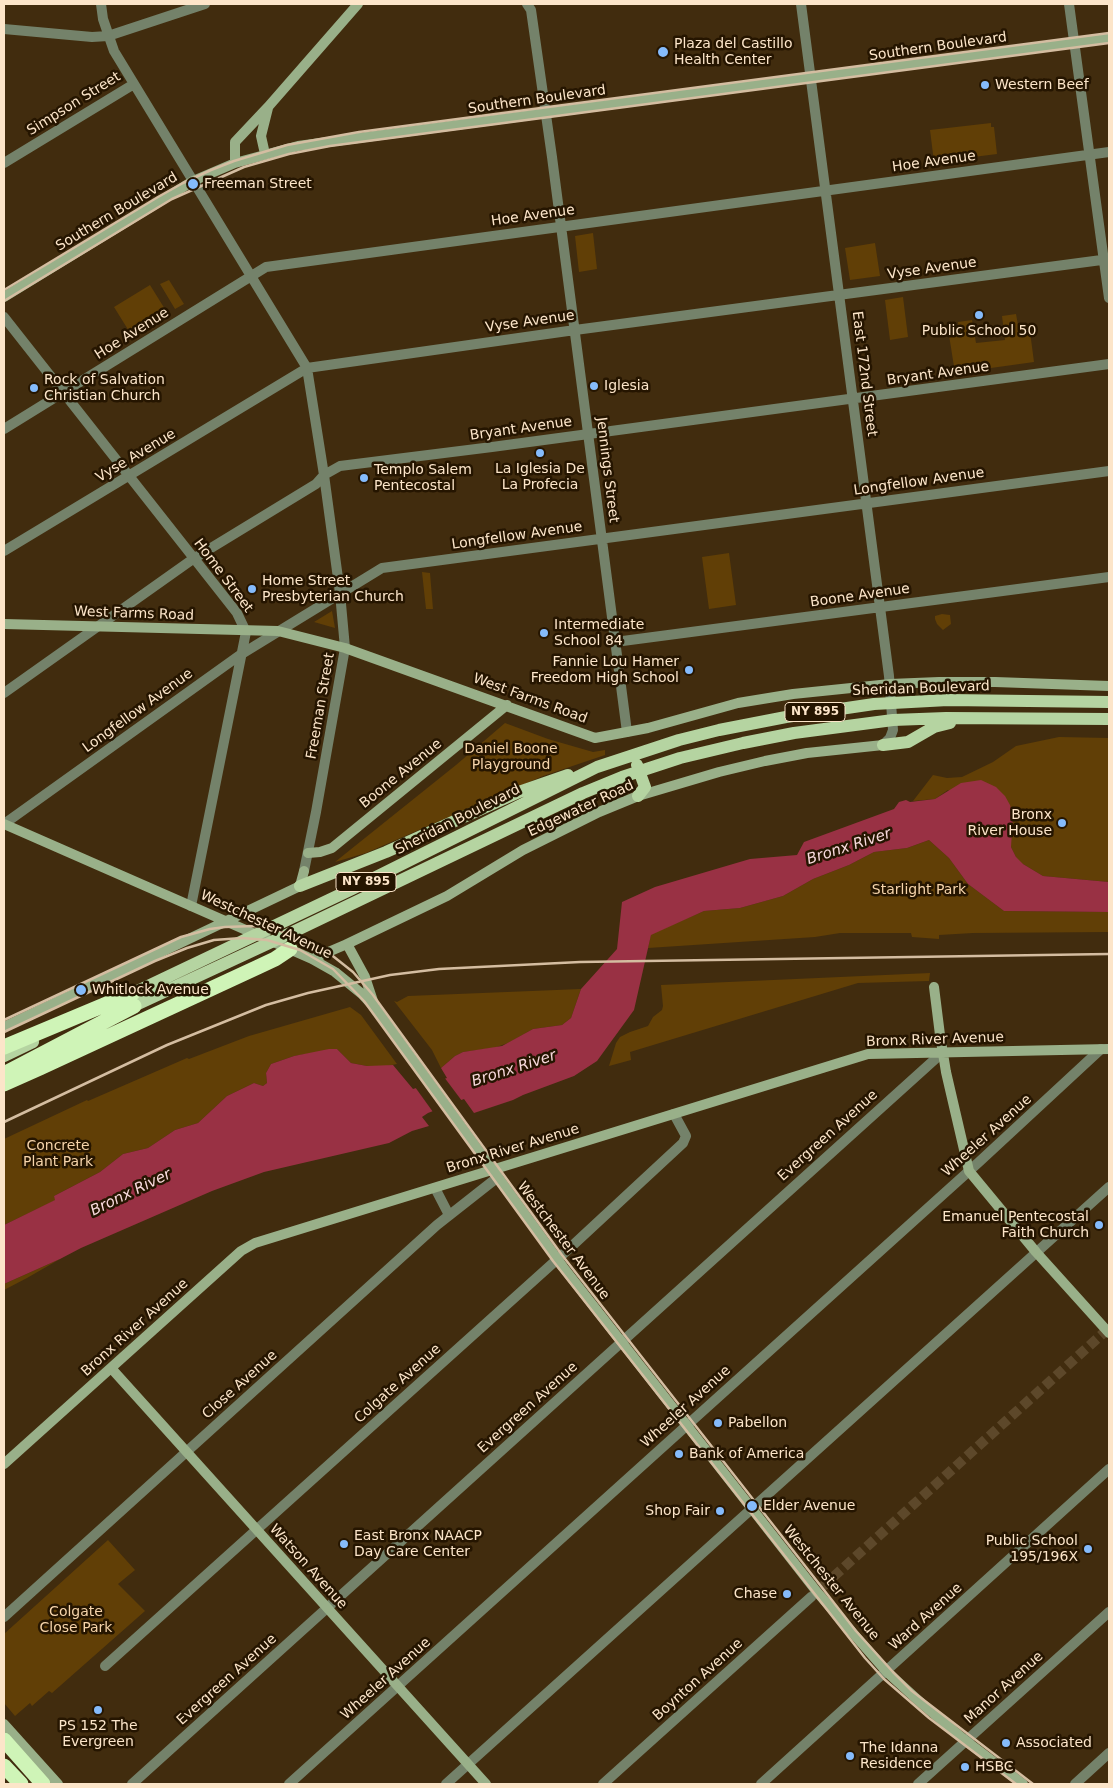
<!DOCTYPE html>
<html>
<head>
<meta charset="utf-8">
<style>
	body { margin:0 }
	#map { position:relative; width:1113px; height:1788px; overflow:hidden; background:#412c0e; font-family:"DejaVu Sans",sans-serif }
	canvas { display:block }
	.frame { position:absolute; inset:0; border:5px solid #fce5c9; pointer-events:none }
</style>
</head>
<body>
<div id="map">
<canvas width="1113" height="1788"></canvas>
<div class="frame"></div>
</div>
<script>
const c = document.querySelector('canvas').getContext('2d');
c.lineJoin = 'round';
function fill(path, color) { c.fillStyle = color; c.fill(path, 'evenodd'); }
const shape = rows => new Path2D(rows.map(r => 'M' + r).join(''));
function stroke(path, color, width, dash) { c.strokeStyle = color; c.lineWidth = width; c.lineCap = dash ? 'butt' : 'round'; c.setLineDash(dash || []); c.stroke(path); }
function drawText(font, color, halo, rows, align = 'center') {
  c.font = font + ' "DejaVu Sans",sans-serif'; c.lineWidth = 5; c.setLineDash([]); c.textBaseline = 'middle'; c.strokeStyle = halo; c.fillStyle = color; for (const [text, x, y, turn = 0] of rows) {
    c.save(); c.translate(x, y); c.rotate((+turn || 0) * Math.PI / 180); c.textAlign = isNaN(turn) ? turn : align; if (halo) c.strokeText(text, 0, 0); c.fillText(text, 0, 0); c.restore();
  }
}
fill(shape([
	[991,123,991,127,994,127,997,154,934,162,930,130],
	[593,233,597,269,579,272,575,236],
	[875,243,880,276,850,280,845,248],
	[169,280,184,304,175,309,160,284],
	[150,285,168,314,132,336,114,307],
	[903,297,908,337,890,340,885,300],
	[1016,314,1018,325,1029,324,1034,362,955,373,949,335,959,333,958,322,972,320,976,343,1005,340,1002,316],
	[729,553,736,605,709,609,702,557],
	[422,572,430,573,433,609,426,609],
	[332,611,335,628,314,622],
	[942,614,950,615,951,624,943,630,937,624,935,619,935,616],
	[505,723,548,739,593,752,605,750,605,755,543,776,366,853,335,862,456,765],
	[1059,737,1109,738,1109,882,1043,876,1023,864,1010,865,1016,857,1011,847,948,790,935,799,913,801,933,775,947,778,962,777,993,762,1016,746],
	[929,840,949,858,968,884,1004,911,1109,912,1109,932,973,933,939,935,939,939,912,937,911,933,840,933,815,937,648,948,651,934,704,911,740,908,783,896,813,879,849,865,874,852,907,848],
	[930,973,929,981,858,983,630,1052,631,1060,609,1066,616,1043,620,1037,630,1032,648,1026,653,1017,662,1010,663,1006,661,985],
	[581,989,571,1018,562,1025,533,1029,508,1043,494,1048,463,1052,455,1056,441,1068,432,1050,394,1001,397,1002,408,996],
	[350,1007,361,1015,397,1064,387,1066,367,1066,351,1063,337,1049,294,1056,271,1064,266,1073,267,1083,263,1086,254,1083,227,1096,198,1123,175,1130,148,1148,123,1154,100,1172,54,1196,56,1200,4,1225,4,1139,87,1100,88,1101,187,1058,189,1059,249,1036],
	[60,1259,27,1278,4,1290,4,1284],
	[108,1540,135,1570,118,1584,145,1611,52,1693,49,1691,32,1706,30,1703,15,1716,4,1703,4,1634]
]), '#613f06');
fill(shape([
	[981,780,996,787,1005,796,1010,805,1013,816,1011,847,1016,857,1023,864,1043,876,1109,882,1109,912,1004,911,968,884,949,858,929,840,907,848,874,852,849,865,813,879,783,896,740,908,704,911,651,935,634,1010,597,1061,574,1076,523,1095,513,1100,474,1113,464,1099,428,1113,422,1117,429,1126,412,1131,389,1143,264,1172,212,1191,81,1248,60,1259,4,1284,4,1225,55,1200,54,1196,100,1172,123,1154,148,1148,175,1130,198,1123,227,1096,254,1083,263,1086,267,1083,266,1073,271,1064,294,1056,329,1049,337,1049,351,1063,367,1066,393,1065,413,1089,447,1078,441,1068,455,1056,463,1052,502,1046,533,1029,562,1025,571,1018,581,989,617,949,622,902,655,887,750,859,797,855,804,842,894,809,899,802,906,800,910,802,935,799,961,783]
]), '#993144');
fill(shape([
	[444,1077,462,1101,433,1112,415,1087]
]), '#412c0e');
stroke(shape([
	[811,1597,1109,1328]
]), '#5d482a', 10, [10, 5]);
stroke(shape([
	[101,4,103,19,114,51,307,368,324,475,340,593,345,648,316,812,304,871],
	[527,4,531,10,552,157,627,732],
	[801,4,889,676,893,730,890,738,883,745],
	[1069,4,1109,298],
	[4,29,92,37,108,36,205,4],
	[4,163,134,84],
	[4,317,237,613,246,632,191,906],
	[4,429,266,267,1109,152],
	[4,551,307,368,575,330,1109,259],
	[615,642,1109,577],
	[4,693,193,559,316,484,324,475,340,466,492,447,1109,364],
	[4,824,240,655,382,568,1109,471],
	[435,1188,449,1215],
	[4,1617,437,1225,498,1177],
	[105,1666,572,1246,683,1143,686,1136,674,1114],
	[132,1784,943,1052],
	[289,1784,979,1162,1101,1049],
	[446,1784,1109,1187],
	[603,1784,811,1597],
	[761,1784,1109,1469],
	[918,1784,1109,1612],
	[1075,1784,1109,1753]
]), '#74826a', 10);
stroke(shape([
	[265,154,261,136,268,108],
	[235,163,235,142,268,107,358,4],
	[4,297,193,181,235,163,298,146,1109,38],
	[4,624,278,631,345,648,595,738,648,728,738,703,793,694,890,684,939,682,995,682,1109,686],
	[4,824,312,959,335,972,362,994,376,1009,563,1267,817,1592,886,1671,921,1703,966,1741,1023,1784],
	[308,853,320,852,332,848,507,705],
	[347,944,365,977,374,1004],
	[312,959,347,944,447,896,523,850,599,812,638,796,719,772,765,761,807,753,883,745],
	[934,987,940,1035,946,1072,969,1171,1036,1252,1109,1333],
	[4,1027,300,886,304,871],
	[111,1368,486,1784],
	[4,1464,241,1251,255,1243,868,1054,1109,1049],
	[4,1724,58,1784]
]), '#99b089', 10);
stroke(shape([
	[883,745,908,742,934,727,950,723],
	[637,765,645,787,638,796],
	[300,886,386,852,519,792,568,775],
	[125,997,352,889,597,767,679,740,719,730,786,717,874,704,948,700,1109,702],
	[125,1010,295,931,583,793,622,777,680,758,743,743,794,733,893,720,946,718,1109,719],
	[4,1056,33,1042]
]), '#b5d4a1', 12);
stroke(shape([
	[4,1047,133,993],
	[4,1074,134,1006],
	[4,1084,40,1068,258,967,275,959,290,949],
	[4,1740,43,1784],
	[4,1766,21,1784]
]), '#cff4b7', 15);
stroke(shape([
	[4,290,158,197,183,183,211,170,234,161,287,145,359,132,1109,33],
	[4,301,172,199,244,167,289,154,330,146,1109,43],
	[4,1020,181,937,210,929,225,927,254,926,280,931,304,939,329,953,353,972,373,995,562,1255,856,1631,893,1672,912,1691,1033,1784],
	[4,1032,155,961,187,948,214,940,242,938,267,940,300,950,333,969,364,1001,553,1261,865,1658,884,1679,929,1718,1016,1784],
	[4,1122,167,1045,266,1005,308,993,390,975,439,969,580,962,1109,954]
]), '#d4bda1', 2.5);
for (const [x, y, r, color] of [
	[663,52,6,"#85bbfb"],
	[985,85,5,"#85bbfb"],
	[193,184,6,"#85bbfb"],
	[979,315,5,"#85bbfb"],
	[594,386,5,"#85bbfb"],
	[34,388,5,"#85bbfb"],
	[540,453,5,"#85bbfb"],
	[364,478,5,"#85bbfb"],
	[252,589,5,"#85bbfb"],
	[544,633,5,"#85bbfb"],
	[689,670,5,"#85bbfb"],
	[1062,823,5,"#85bbfb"],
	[81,990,6,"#85bbfb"],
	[1099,1225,5,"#85bbfb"],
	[718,1423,5,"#85bbfb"],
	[679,1454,5,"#85bbfb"],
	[752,1506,6,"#85bbfb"],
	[720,1511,5,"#85bbfb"],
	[344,1544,5,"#85bbfb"],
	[1088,1549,5,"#85bbfb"],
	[787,1594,5,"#85bbfb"],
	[98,1710,5,"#85bbfb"],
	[1006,1743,5,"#85bbfb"],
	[850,1756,5,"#85bbfb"],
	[965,1767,5,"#85bbfb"]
]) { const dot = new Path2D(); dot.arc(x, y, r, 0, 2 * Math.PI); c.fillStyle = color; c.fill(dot); stroke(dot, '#251500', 2); }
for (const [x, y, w] of [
	[815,712,60],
	[366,882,60]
]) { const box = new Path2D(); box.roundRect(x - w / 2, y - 9.5, w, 19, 4); c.fillStyle = '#251500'; c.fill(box); stroke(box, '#fce5c9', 1); }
drawText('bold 12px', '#fce5c9', null, [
	["NY 895",815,712],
	["NY 895",366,882]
]);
drawText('14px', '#fce5c9', '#251500', [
	["Plaza del Castillo",674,44],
	["Health Center",674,60],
	["Western Beef",995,85],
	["Freeman Street",204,184],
	["Public School 50",979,331,"center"],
	["Rock of Salvation",44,380],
	["Christian Church",44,396],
	["Iglesia",604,386],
	["La Iglesia De",540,469,"center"],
	["La Profecia",540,485,"center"],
	["Templo Salem",374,470],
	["Pentecostal",374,486],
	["Home Street",262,581],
	["Presbyterian Church",262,597],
	["Intermediate",554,625],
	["School 84",554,641],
	["Fannie Lou Hamer",679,662,"right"],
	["Freedom High School",679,678,"right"],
	["Bronx",1052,815,"right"],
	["River House",1052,831,"right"],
	["Whitlock Avenue",92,990],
	["Emanuel Pentecostal",1089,1217,"right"],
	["Faith Church",1089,1233,"right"],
	["Pabellon",728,1423],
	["Bank of America",689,1454],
	["Elder Avenue",763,1506],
	["Shop Fair",710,1511,"right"],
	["East Bronx NAACP",354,1536],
	["Day Care Center",354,1552],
	["Public School",1078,1541,"right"],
	["195/196X",1078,1557,"right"],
	["Chase",777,1594,"right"],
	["PS 152 The",98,1726,"center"],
	["Evergreen",98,1742,"center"],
	["Associated",1016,1743],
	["The Idanna",860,1748],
	["Residence",860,1764],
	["HSBC",975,1767]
], 'left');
drawText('14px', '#fce5c9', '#251500', [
	["Southern Boulevard",938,47,-8],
	["Southern Boulevard",537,100,-8],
	["Simpson Street",74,104,-32],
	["Hoe Avenue",934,162,-8],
	["Southern Boulevard",117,212,-31],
	["Hoe Avenue",533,216,-8],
	["Vyse Avenue",932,269,-8],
	["Vyse Avenue",530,322,-8],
	["Hoe Avenue",132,334,-32],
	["East 172nd Street",864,374,83],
	["Bryant Avenue",938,374,-8],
	["Bryant Avenue",521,429,-8],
	["Vyse Avenue",136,456,-31],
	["Jennings Street",607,470,83],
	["Longfellow Avenue",919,482,-8],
	["Longfellow Avenue",517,536,-8],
	["Home Street",223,576,53],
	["Boone Avenue",860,596,-8],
	["West Farms Road",134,614,2],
	["Sheridan Boulevard",921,689,-2],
	["West Farms Road",530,699,20],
	["Freeman Street",321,706,-80],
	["Longfellow Avenue",138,711,-36],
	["Boone Avenue",401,774,-39],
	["Edgewater Road",581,809,-25],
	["Sheridan Boulevard",458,820,-27],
	["Westchester Avenue",266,925,25],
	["Bronx River Avenue",935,1040,-2],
	["Evergreen Avenue",828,1136,-42],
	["Wheeler Avenue",987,1136,-42],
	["Bronx River Avenue",513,1149,-17],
	["Westchester Avenue",563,1241,53],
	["Bronx River Avenue",135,1328,-42],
	["Colgate Avenue",398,1384,-42],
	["Close Avenue",240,1385,-42],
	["Wheeler Avenue",686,1407,-42],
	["Evergreen Avenue",528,1408,-42],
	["Watson Avenue",308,1567,48],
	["Westchester Avenue",831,1583,51],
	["Ward Avenue",926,1617,-42],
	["Wheeler Avenue",386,1679,-42],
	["Evergreen Avenue",227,1680,-42],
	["Boynton Avenue",698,1680,-42],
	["Manor Avenue",1004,1688,-42]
]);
drawText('14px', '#f6d4aa', '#251500', [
	["Daniel Boone",511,749],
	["Playground",511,765],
	["Starlight Park",919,890],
	["Concrete",58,1146],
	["Plant Park",58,1162],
	["Colgate",76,1612],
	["Close Park",76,1628]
]);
drawText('italic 15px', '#f8dadc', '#251500', [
	["Bronx River",849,847,-18],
	["Bronx River",514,1069,-18],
	["Bronx River",131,1193,-26]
]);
</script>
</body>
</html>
